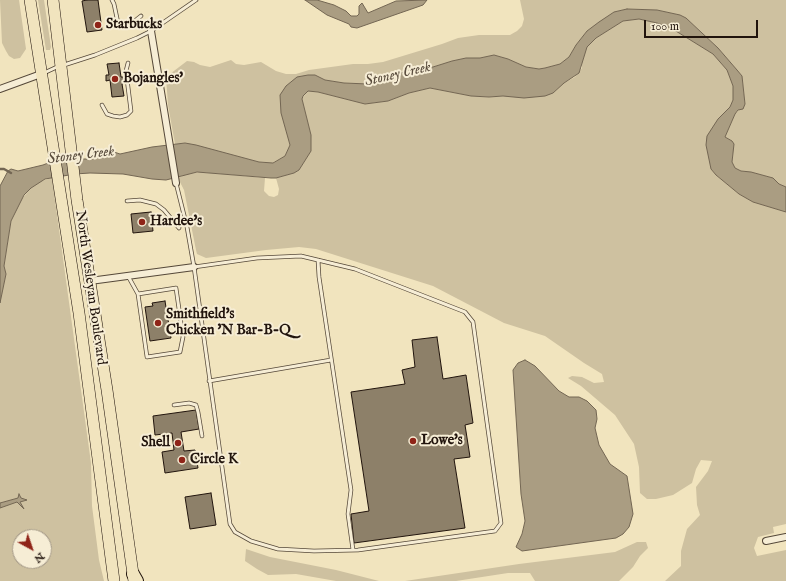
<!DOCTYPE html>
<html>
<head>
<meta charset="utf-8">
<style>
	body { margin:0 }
	#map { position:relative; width:786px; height:581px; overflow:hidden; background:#f1e4be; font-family:"IM FELL English",serif }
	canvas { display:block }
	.north { position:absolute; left:12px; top:529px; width:40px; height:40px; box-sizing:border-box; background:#f6edd5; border:1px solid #a19685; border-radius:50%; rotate:140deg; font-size:11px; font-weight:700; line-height:16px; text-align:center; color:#21140d }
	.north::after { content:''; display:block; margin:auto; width:14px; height:18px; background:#8f2418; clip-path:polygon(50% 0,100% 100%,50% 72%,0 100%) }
	.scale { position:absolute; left:644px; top:20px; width:114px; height:18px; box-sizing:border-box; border:2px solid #21140d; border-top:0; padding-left:5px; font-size:12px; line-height:14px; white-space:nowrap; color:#21140d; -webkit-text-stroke:3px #f6edd5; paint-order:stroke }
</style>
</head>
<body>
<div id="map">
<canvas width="786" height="581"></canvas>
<div class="north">N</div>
<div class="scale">100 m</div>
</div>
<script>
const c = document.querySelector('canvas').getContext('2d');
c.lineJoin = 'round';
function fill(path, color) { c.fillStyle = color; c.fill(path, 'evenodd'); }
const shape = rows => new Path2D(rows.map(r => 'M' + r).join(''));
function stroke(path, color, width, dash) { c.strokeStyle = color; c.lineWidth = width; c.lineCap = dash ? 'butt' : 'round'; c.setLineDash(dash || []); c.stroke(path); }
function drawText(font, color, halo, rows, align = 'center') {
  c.font = font + ' "IM FELL English",serif'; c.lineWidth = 4; c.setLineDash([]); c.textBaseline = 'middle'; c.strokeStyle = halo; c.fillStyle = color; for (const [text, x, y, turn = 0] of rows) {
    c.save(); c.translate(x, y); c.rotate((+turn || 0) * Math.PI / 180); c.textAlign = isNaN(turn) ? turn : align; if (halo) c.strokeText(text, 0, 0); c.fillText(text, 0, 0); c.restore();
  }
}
fill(shape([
	[0,0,19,0,26,49,20,58,14,59,9,56,6,51,2,43],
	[38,0,44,0,51,47,50,50,46,50],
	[520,0,786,0,786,187,779,184,773,178,751,172,741,171,735,168,732,162,733,144,732,141,725,137,735,114,745,104,742,76,718,48,686,18,680,15,657,10,627,9,614,12,587,31,576,45,569,57,565,60,560,64,545,68,539,69,526,67,508,59,494,55,480,58,466,58,452,61,433,67,407,71,368,84,344,83,325,80,315,75,308,75,289,141,290,145,285,156,272,163,259,162,185,143,175,144,168,105,166,77,187,61,194,62,200,65,210,67,231,60,236,64,244,65,261,62,276,71,286,74,296,74,309,70,353,64,368,64,383,62,442,44,458,38,479,35,510,35,517,31,522,26,524,19],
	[639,19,657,23,671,28,713,54,727,70,733,86,733,100,730,107,718,119,711,169,716,175,739,194,753,202,786,212,786,524,773,527,774,533,758,537,754,548,757,556,786,550,786,581,665,581,681,566,681,551,687,529,700,515,697,505,696,487,708,471,712,461,701,460,696,469,692,483,673,495,656,499,647,499,640,493,639,467,634,444,615,415,581,386,568,378,572,376,582,377,594,383,604,382,602,374,584,363,545,336,504,323,433,286,316,249,299,247,266,250,206,258,197,254,196,250,184,190,178,178,186,174,201,172,265,178,264,191,269,196,274,197,278,195,279,189,276,178,294,173,299,170,311,151,311,135,302,99,303,97,308,91,318,92,365,104,388,101,409,93,430,88,471,96,489,97,553,93,564,83,575,77,582,68,582,60,587,47,596,38,623,21],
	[52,178,91,463,92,506,99,560,104,581,0,581,0,508,17,502,22,507,20,502,26,500,18,498,0,503,0,303,6,274,4,266,11,221,20,201,31,188,41,181],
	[20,537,44,537,44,561,20,561],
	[637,542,646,542,648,548,640,556,633,567,619,581,535,581,530,573,508,573,456,581,405,581,519,564,615,552],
	[246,549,270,557,336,570,379,581,336,581,296,574,268,575,257,569,245,561]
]), '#cec1a0');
const water = shape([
	[305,0,317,0,334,5,346,11,351,16,357,16,359,14,359,6,362,3,368,13,396,1,427,0,423,5,357,28,351,27,349,24,327,15,305,0],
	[627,9,657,10,680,15,686,18,718,48,737,70,742,76,745,104,743,109,738,110,735,114,725,137,732,141,734,144,732,162,735,168,741,171,751,172,773,178,779,184,786,187,786,212,753,202,739,194,716,175,711,169,706,145,707,136,718,119,730,107,733,100,733,86,727,70,713,54,671,28,657,23,639,19,623,21,596,38,587,47,579,73,564,83,553,93,545,96,524,98,503,96,489,97,471,96,430,88,409,93,388,101,365,104,318,92,308,91,303,96,302,99,311,135,311,151,299,170,294,173,276,178,271,178,197,172,166,180,152,179,123,174,90,173,75,174,45,179,31,188,24,195,11,221,4,266,6,274,0,303,0,186,8,171,11,169,18,171,43,165,58,159,93,159,103,152,114,152,120,154,152,147,185,143,196,145,259,162,273,163,285,156,290,145,281,113,280,95,286,86,297,77,308,75,315,75,325,80,344,83,368,84,407,71,433,67,452,61,466,58,480,58,494,55,508,59,526,67,539,69,545,68,560,64,569,57,576,45,587,31,599,22,614,12,627,9],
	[525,360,535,366,559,391,569,397,579,397,587,401,596,410,597,419,595,428,599,445,610,464,627,476,633,514,629,527,623,534,616,538,522,551,516,547,522,534,525,521,521,494,513,370,518,363,525,360],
	[19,494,21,498,27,500,20,502,24,509,17,502,0,508,0,503,18,498,19,494]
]);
fill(water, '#aa9d82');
stroke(water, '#736653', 1);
stroke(shape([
	[0,169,4,169,11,173]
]), '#736653', 2.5);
const building = shape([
	[87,0,98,0,102,30,87,32,82,1,87,0],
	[119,63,121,77,123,77,124,83,122,84,124,96,112,97,110,80,106,81,106,75,109,75,107,64,119,63],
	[151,212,153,231,133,233,131,214,151,212],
	[165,301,171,338,150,341,145,307,153,306,152,303,165,301],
	[437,337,443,379,466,375,473,423,465,425,470,457,454,459,465,528,354,543,351,514,369,511,351,392,405,384,402,370,415,367,412,340,437,337],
	[196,410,199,429,181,432,184,451,195,450,198,468,165,473,162,452,174,450,172,433,155,435,153,416,196,410],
	[211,493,216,525,190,529,185,497,211,493]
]);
fill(building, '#8d8069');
stroke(building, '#21140d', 1);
const service = shape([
	[112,0,114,4,118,23,124,27,131,24,141,16],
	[64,65,95,55,137,38,151,31,196,0],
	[44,73,59,66],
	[102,105,107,114,113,116,120,117,127,115,131,111,126,71,128,63],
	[176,183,187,227,194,267,230,524,235,532,251,541,278,549,314,551,358,550,495,531,501,523,473,322,465,312,355,269,301,256,257,258,194,267],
	[127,201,140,200,156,204,164,210,179,228],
	[318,260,319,277,351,490,348,514,353,550],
	[128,276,138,294,147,357,180,352,183,337,176,288,138,294],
	[209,381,331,360],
	[174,405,189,403,196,405,198,412,202,436]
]);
const minor = shape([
	[151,31,176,183],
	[0,89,41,74],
	[90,281,194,267],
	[766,541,786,537]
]);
const trunk = shape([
	[30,0,79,313,114,581],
	[53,0,77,200,107,390,134,581]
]);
const motorway = shape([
	[133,574,137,581]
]);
stroke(service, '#554839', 4.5);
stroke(minor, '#554839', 8);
stroke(trunk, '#21140d', 12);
stroke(motorway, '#21140d', 14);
stroke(service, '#f6edd5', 3);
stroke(minor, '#f6edd5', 6);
stroke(trunk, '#f1e4be', 11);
stroke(motorway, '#f1e4be', 12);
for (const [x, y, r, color] of [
	[98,25,4,"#8f2418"],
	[115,79,4,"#8f2418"],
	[142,222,4,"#8f2418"],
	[158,323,4,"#8f2418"],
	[413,441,4,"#8f2418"],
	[178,443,4,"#8f2418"],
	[182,460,4,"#8f2418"]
]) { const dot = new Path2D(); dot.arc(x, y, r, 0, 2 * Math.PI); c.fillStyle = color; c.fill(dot); stroke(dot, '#f6edd5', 1.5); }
drawText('bold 14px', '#21140d', '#f6edd5', [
	["Starbucks",106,25],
	["Bojangles'",123,79],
	["Hardee's",150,222],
	["Smithfield's",166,315],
	["Chicken 'N Bar-B-Q",166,331],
	["Lowe's",421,441],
	["Shell",170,443,"right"],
	["Circle K",190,460]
], 'left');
drawText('14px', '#21140d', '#f6edd5', [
	["North Wesleyan Boulevard",90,288,82]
]);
drawText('italic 15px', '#584b3c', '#f6edd5', [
	["Stoney Creek",398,75,-13],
	["Stoney Creek",81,156,-7]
]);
</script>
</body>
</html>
